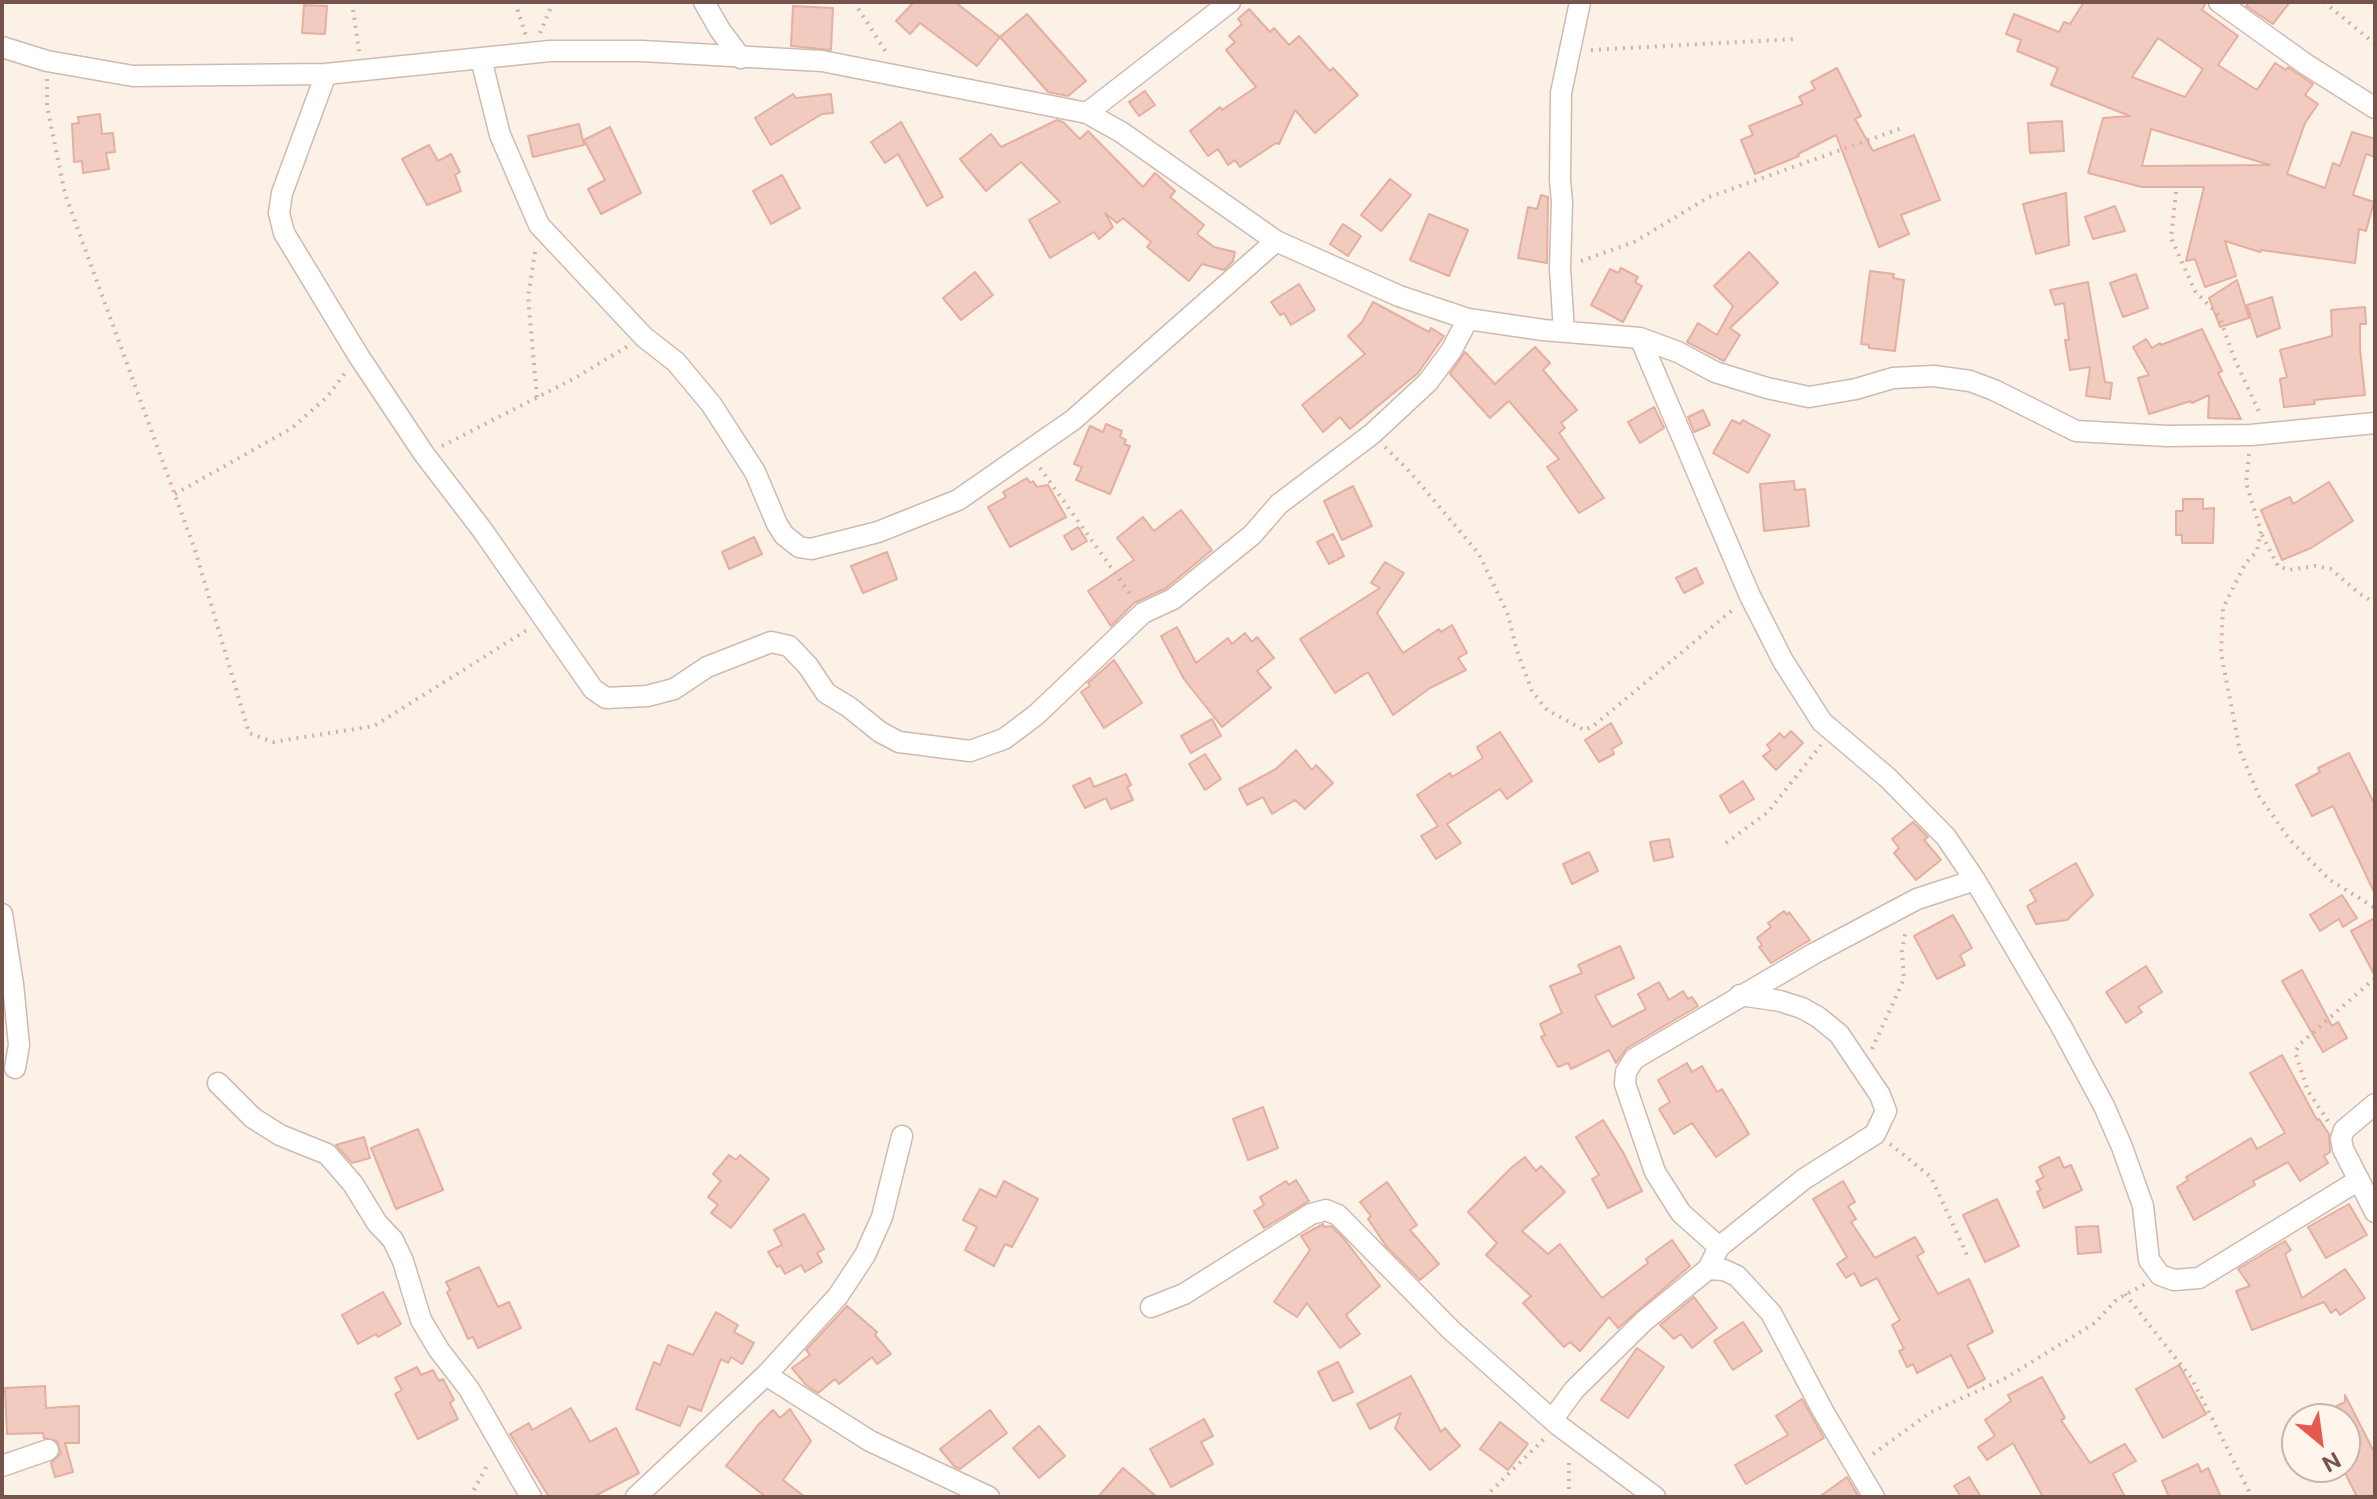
<!DOCTYPE html>
<html>
<head>
<meta charset="utf-8">
<style>
	body { margin:0 }
	#map { position:relative; width:2377px; height:1499px; overflow:hidden; background:#fcf1e7; font-family:"Public Sans",sans-serif }
	canvas { display:block }
	.frame { position:absolute; inset:0; border:4px solid #76544b; pointer-events:none }
	.north { position:absolute; left:2281px; top:1403px; width:80px; height:80px; box-sizing:border-box; background:#fff5ed; border:2px solid #c8b5ac; border-radius:50%; rotate:151deg; font-size:22px; font-weight:700; line-height:32px; text-align:center; color:#76544b }
	.north::after { content:''; display:block; margin:auto; width:28px; height:36px; background:#e5594e; clip-path:polygon(50% 0,100% 100%,50% 72%,0 100%) }
</style>
</head>
<body>
<div id="map">
<canvas width="2377" height="1499"></canvas>
<div class="frame"></div>
<div class="north">N</div>
</div>
<script>
const c = document.querySelector('canvas').getContext('2d');
c.lineJoin = 'round';
function fill(path, color) { c.fillStyle = color; c.fill(path, 'evenodd'); }
const shape = rows => new Path2D(rows.map(r => 'M' + r).join(''));
function stroke(path, color, width, dash) { c.strokeStyle = color; c.lineWidth = width; c.lineCap = dash ? 'butt' : 'round'; c.setLineDash(dash || []); c.stroke(path); }
const building = shape([
	[914,2,955,2,1000,37,977,66,920,23,910,34,896,21,914,2],
	[2084,2,2206,2,2202,10,2238,36,2218,65,2257,90,2275,63,2286,70,2288,67,2313,84,2305,95,2318,104,2305,123,2287,174,2325,188,2333,163,2340,166,2352,132,2375,139,2375,157,2366,154,2353,195,2374,202,2366,231,2359,229,2355,263,2261,250,2260,252,2225,241,2236,276,2205,287,2195,259,2186,261,2204,187,2142,187,2088,173,2103,118,2130,116,2051,85,2058,68,2017,51,2021,40,2006,34,2014,14,2059,32,2064,22,2070,24,2084,2],
	[2158,38,2203,69,2185,97,2132,77,2158,38],
	[2151,129,2270,165,2142,166,2151,129],
	[2249,2,2290,2,2273,24,2246,6,2249,2],
	[304,5,327,6,325,34,302,33,304,5],
	[793,6,833,8,831,50,791,46,793,6],
	[1249,9,1270,32,1274,28,1289,45,1299,36,1330,71,1333,68,1358,95,1315,133,1295,110,1279,144,1276,143,1240,167,1235,160,1228,165,1218,149,1208,156,1190,131,1220,107,1222,110,1256,87,1226,50,1235,42,1229,36,1242,24,1238,19,1249,9],
	[1027,14,1086,81,1068,96,1048,92,1000,37,1027,14],
	[1837,68,1861,116,1855,119,1873,151,1914,135,1940,200,1901,215,1909,234,1879,247,1836,135,1798,154,1799,156,1755,174,1741,140,1753,135,1749,126,1803,104,1799,97,1815,89,1811,82,1837,68],
	[1145,91,1155,105,1139,116,1129,102,1145,91],
	[793,94,796,98,831,94,833,113,822,114,771,145,755,118,793,94],
	[100,114,102,134,113,133,115,152,106,153,109,169,83,173,82,161,74,162,72,124,79,123,78,117,100,114],
	[1057,120,1063,122,1080,139,1088,131,1143,187,1155,173,1175,191,1170,197,1204,225,1197,234,1214,247,1235,252,1233,261,1224,270,1202,264,1189,281,1147,247,1151,242,1123,218,1117,223,1105,213,1113,227,1099,239,1094,232,1050,258,1029,220,1060,202,1021,162,986,191,960,159,991,134,1001,147,1057,120],
	[2062,121,2064,151,2030,153,2028,123,2062,121],
	[901,122,943,197,927,206,898,154,885,163,871,142,901,122],
	[579,124,584,145,533,157,528,136,579,124],
	[610,127,641,193,601,214,588,189,605,180,584,140,610,127],
	[429,145,438,161,451,154,460,172,455,175,461,191,427,205,402,159,429,145],
	[782,175,800,208,771,224,753,191,782,175],
	[1390,179,1411,195,1381,231,1361,215,1390,179],
	[2066,193,2069,245,2036,254,2023,204,2066,193],
	[1541,195,1548,197,1547,263,1518,258,1528,207,1537,209,1541,195],
	[2115,206,2125,231,2093,239,2085,217,2115,206],
	[1429,214,1468,230,1449,276,1410,260,1429,214],
	[1343,224,1361,236,1348,256,1330,244,1343,224],
	[1749,252,1778,283,1730,328,1740,335,1724,361,1687,342,1698,323,1717,335,1733,306,1714,286,1749,252],
	[1621,268,1638,277,1635,282,1642,286,1623,322,1591,305,1610,269,1618,273,1621,268],
	[1870,271,1894,274,1893,278,1904,280,1895,351,1869,348,1869,345,1861,344,1870,271],
	[975,272,993,295,961,320,943,298,975,272],
	[2136,274,2148,308,2123,317,2110,283,2136,274],
	[2237,280,2249,318,2220,327,2209,298,2237,280],
	[2088,282,2105,382,2112,383,2110,399,2086,396,2090,367,2070,370,2065,340,2069,340,2064,303,2055,305,2050,290,2088,282],
	[1299,284,1315,310,1291,325,1284,313,1280,315,1271,302,1299,284],
	[2272,297,2280,328,2257,337,2247,305,2272,297],
	[1373,302,1429,332,1431,328,1444,336,1418,373,1350,429,1340,417,1323,432,1302,405,1365,354,1348,336,1362,322,1373,302],
	[2365,307,2366,324,2360,324,2360,349,2365,395,2314,400,2315,404,2284,407,2280,379,2287,377,2280,350,2332,336,2331,310,2365,307],
	[2202,329,2222,371,2218,373,2241,419,2208,418,2209,395,2192,403,2191,401,2149,414,2138,378,2149,375,2133,347,2146,339,2152,348,2160,343,2161,345,2202,329],
	[1535,347,1550,363,1543,370,1577,410,1561,423,1565,428,1559,433,1604,498,1579,513,1547,467,1559,459,1509,401,1490,418,1450,374,1465,352,1495,384,1535,347],
	[1654,407,1664,428,1640,443,1628,422,1654,407],
	[1703,410,1710,425,1694,432,1688,417,1703,410],
	[1732,420,1740,424,1743,420,1770,435,1748,473,1713,453,1732,420],
	[1106,424,1122,431,1120,437,1126,440,1124,444,1130,446,1110,494,1076,480,1082,467,1074,464,1090,426,1103,432,1106,424],
	[1027,478,1030,483,1033,481,1037,487,1048,485,1066,517,1010,547,988,507,1006,497,1003,492,1027,478],
	[1794,481,1795,490,1805,489,1809,526,1764,531,1760,484,1794,481],
	[2329,482,2353,521,2311,548,2282,560,2261,510,2290,497,2293,504,2329,482],
	[1353,486,1372,526,1342,540,1324,501,1353,486],
	[2183,499,2203,499,2203,509,2214,508,2213,543,2182,543,2182,535,2176,535,2176,511,2183,511,2183,499],
	[1181,510,1212,550,1166,588,1134,603,1111,626,1088,591,1134,560,1117,538,1143,517,1154,531,1181,510],
	[1078,527,1087,541,1072,550,1064,536,1078,527],
	[1333,534,1344,556,1329,564,1317,542,1333,534],
	[754,537,762,554,729,569,722,552,754,537],
	[887,552,897,579,863,593,851,566,887,552],
	[1385,562,1404,573,1377,613,1403,653,1439,629,1441,632,1452,625,1467,653,1458,658,1466,670,1430,688,1393,715,1368,672,1335,693,1300,639,1380,588,1371,583,1385,562],
	[1696,568,1703,583,1684,593,1676,578,1696,568],
	[1177,627,1196,663,1228,638,1232,644,1245,633,1252,642,1257,637,1274,658,1257,671,1271,688,1222,727,1184,679,1161,636,1177,627],
	[1114,660,1142,703,1104,728,1081,692,1090,686,1088,683,1114,660],
	[1212,719,1221,736,1191,753,1181,736,1212,719],
	[1611,723,1622,743,1612,749,1614,754,1599,762,1585,740,1611,723],
	[1791,731,1803,743,1776,770,1763,756,1771,750,1767,745,1780,733,1784,738,1791,731],
	[1500,732,1532,781,1507,799,1500,789,1447,824,1461,843,1436,859,1421,836,1438,826,1417,795,1450,773,1452,777,1483,758,1477,747,1500,732],
	[1296,750,1312,770,1316,765,1333,783,1305,809,1295,800,1272,814,1263,797,1247,805,1239,789,1276,769,1296,750],
	[2349,753,2375,805,2375,894,2333,806,2312,816,2296,785,2320,772,2318,768,2349,753],
	[1205,754,1221,779,1205,790,1189,764,1205,754],
	[1126,774,1131,785,1127,787,1133,800,1111,809,1106,798,1085,808,1073,786,1090,778,1094,787,1126,774],
	[1743,781,1754,799,1730,813,1720,796,1743,781],
	[1913,822,1928,837,1924,840,1941,860,1916,880,1894,853,1899,848,1892,839,1913,822],
	[1669,839,1673,857,1654,861,1650,842,1669,839],
	[1589,852,1598,871,1572,884,1563,864,1589,852],
	[2076,863,2093,895,2067,920,2036,924,2027,906,2036,901,2030,890,2076,863],
	[2342,895,2357,918,2343,927,2339,919,2320,931,2310,915,2342,895],
	[1784,911,1787,915,1789,912,1810,940,1771,963,1759,947,1762,945,1757,938,1771,927,1768,923,1784,911],
	[1953,915,1972,948,1960,955,1965,965,1937,979,1914,936,1953,915],
	[2375,918,2375,976,2351,931,2375,918],
	[1620,946,1634,978,1595,996,1612,1027,1646,1009,1638,994,1659,982,1669,1000,1683,991,1688,999,1692,997,1698,1006,1627,1048,1616,1063,1609,1050,1571,1069,1568,1063,1558,1067,1541,1037,1545,1035,1540,1024,1562,1013,1550,986,1582,973,1578,965,1620,946],
	[2146,966,2162,992,2138,1007,2142,1012,2126,1023,2106,992,2146,966],
	[2302,970,2332,1026,2338,1022,2347,1038,2323,1052,2282,981,2302,970],
	[2282,1055,2317,1120,2319,1119,2329,1134,2330,1152,2324,1156,2328,1163,2300,1181,2288,1162,2253,1181,2255,1185,2194,1220,2177,1187,2188,1180,2186,1177,2251,1138,2257,1149,2285,1133,2250,1073,2282,1055],
	[1687,1063,1692,1072,1702,1066,1717,1092,1722,1089,1749,1134,1716,1157,1692,1123,1674,1134,1659,1109,1670,1102,1658,1080,1687,1063],
	[1263,1107,1278,1148,1248,1160,1233,1119,1263,1107],
	[1603,1120,1624,1154,1642,1191,1608,1208,1592,1179,1599,1175,1576,1137,1603,1120],
	[418,1129,443,1190,396,1209,371,1148,418,1129],
	[364,1137,370,1158,352,1163,336,1145,364,1137],
	[729,1155,736,1160,740,1155,769,1179,731,1228,711,1213,718,1205,708,1197,721,1181,713,1174,729,1155],
	[1525,1157,1536,1171,1541,1166,1565,1192,1522,1231,1548,1254,1560,1244,1602,1298,1648,1263,1646,1259,1672,1240,1690,1266,1618,1328,1609,1317,1580,1351,1570,1342,1564,1347,1523,1303,1531,1296,1486,1255,1497,1243,1468,1212,1511,1168,1525,1157],
	[2059,1157,2064,1168,2071,1165,2082,1190,2044,1208,2037,1192,2041,1190,2036,1181,2044,1177,2039,1167,2059,1157],
	[1296,1180,1309,1201,1264,1228,1254,1211,1264,1205,1260,1197,1286,1181,1289,1185,1296,1180],
	[1004,1181,1038,1199,1012,1247,1005,1244,994,1266,965,1250,977,1227,963,1220,980,1189,996,1197,1004,1181],
	[1843,1181,1855,1202,1848,1206,1856,1219,1851,1222,1875,1258,1915,1237,1924,1252,1917,1256,1938,1294,1969,1279,1993,1332,1967,1345,1985,1379,1968,1388,1951,1355,1917,1373,1913,1364,1907,1367,1899,1351,1904,1349,1892,1325,1900,1320,1877,1278,1861,1286,1854,1273,1846,1278,1837,1264,1847,1257,1813,1199,1843,1181],
	[1387,1182,1417,1225,1410,1230,1439,1264,1420,1280,1386,1246,1368,1219,1371,1216,1360,1202,1387,1182],
	[1997,1199,2019,1246,1985,1262,1963,1215,1997,1199],
	[2349,1204,2367,1235,2326,1258,2308,1227,2349,1204],
	[804,1214,824,1249,817,1253,822,1262,805,1272,801,1265,785,1274,780,1265,777,1267,768,1252,782,1245,774,1230,804,1214],
	[1323,1224,1324,1227,1331,1226,1345,1240,1380,1286,1346,1315,1360,1334,1340,1348,1307,1303,1297,1317,1274,1302,1310,1250,1301,1236,1323,1224],
	[2098,1226,2101,1252,2078,1254,2076,1227,2098,1226],
	[2285,1241,2291,1250,2285,1254,2302,1298,2345,1269,2365,1298,2340,1315,2336,1309,2331,1313,2324,1302,2252,1330,2236,1291,2250,1286,2238,1269,2285,1241],
	[479,1267,498,1307,509,1302,521,1328,478,1348,473,1337,468,1339,447,1292,450,1290,446,1282,479,1267],
	[383,1292,401,1324,378,1337,376,1334,358,1344,342,1315,383,1292],
	[1694,1297,1717,1328,1692,1348,1681,1334,1674,1339,1660,1325,1694,1297],
	[847,1306,877,1332,875,1335,891,1354,877,1364,872,1357,839,1384,835,1379,818,1393,806,1385,792,1368,810,1355,806,1350,847,1306],
	[716,1312,738,1325,734,1332,754,1343,742,1364,731,1357,728,1363,721,1359,701,1411,688,1406,680,1426,636,1409,654,1362,660,1365,668,1345,693,1355,716,1312],
	[1743,1322,1762,1351,1733,1370,1714,1341,1743,1322],
	[1637,1348,1664,1367,1628,1418,1601,1400,1637,1348],
	[1338,1362,1353,1392,1333,1401,1318,1372,1338,1362],
	[2179,1365,2206,1414,2163,1438,2136,1389,2179,1365],
	[417,1367,421,1375,433,1370,439,1381,443,1379,454,1400,450,1403,458,1419,418,1439,395,1394,402,1390,395,1378,417,1367],
	[1411,1376,1441,1432,1445,1428,1460,1446,1430,1470,1395,1428,1401,1413,1370,1429,1357,1404,1411,1376],
	[2042,1377,2065,1418,2061,1420,2090,1463,2125,1444,2136,1461,2113,1474,2125,1497,2043,1497,2013,1443,1987,1460,1978,1447,1995,1436,1985,1420,2011,1401,2008,1395,2042,1377],
	[45,1386,46,1408,79,1406,79,1443,65,1443,73,1472,55,1477,51,1463,61,1453,57,1441,44,1438,43,1433,7,1434,5,1388,45,1386],
	[2345,1395,2375,1454,2375,1497,2357,1497,2345,1473,2345,1419,2310,1419,2345,1402,2345,1395],
	[1802,1399,1824,1438,1746,1484,1735,1465,1788,1435,1776,1416,1802,1399],
	[571,1408,590,1442,616,1428,639,1473,593,1497,549,1497,510,1434,529,1423,532,1430,571,1408],
	[790,1409,811,1441,783,1480,805,1497,766,1497,726,1466,758,1425,773,1410,780,1418,790,1409],
	[990,1410,1007,1433,960,1469,954,1466,940,1449,990,1410],
	[1204,1419,1213,1436,1201,1442,1213,1464,1171,1487,1150,1449,1204,1419],
	[1500,1422,1528,1444,1508,1470,1480,1449,1500,1422],
	[1039,1426,1065,1456,1039,1478,1013,1448,1039,1426],
	[2198,1464,2201,1472,2208,1468,2221,1497,2169,1497,2162,1481,2198,1464],
	[1123,1468,1157,1497,1098,1497,1123,1468],
	[1847,1477,1859,1497,1819,1497,1847,1477],
	[1969,1477,1981,1497,1961,1497,1954,1486,1969,1477]
]);
fill(building, '#f1cbbf');
stroke(building, '#e4af9f', 2);
const minor = shape([
	[704,2,720,30,741,58],
	[2219,2,2307,65,2375,108],
	[2,47,47,61,133,76,326,74,550,51,642,51,822,61,1087,113,1121,132,1276,241,1399,296,1468,319,1543,330,1640,338,1678,352,1715,372,1767,388,1809,397,1856,389,1893,378,1934,376,1970,381,1994,390,2076,431,2167,436,2251,435,2375,423],
	[481,59,500,135,539,225,644,337,676,362,711,404,755,472,777,524,784,535,799,547,811,549,878,532,958,500,1073,420,1276,241],
	[326,74,282,193,279,213,284,233,358,355,424,454,483,531,593,689,606,698,647,696,674,689,707,667,771,642,789,646,808,666,826,693,849,707,880,732,899,742,970,751,1004,739,1036,715,1143,613,1173,599,1252,535,1279,504,1372,434,1428,382,1451,351,1468,319],
	[1087,113,1230,2],
	[1564,331,1560,269,1562,202,1560,180,1561,93,1580,2],
	[1640,338,1750,596,1783,661,1822,722,1888,778,1946,837,1975,880,2061,1026,2104,1106,2122,1147,2143,1206,2149,1260,2160,1275,2174,1280,2199,1278,2359,1180],
	[2,914,13,984,19,1045,15,1068],
	[218,1083,253,1118,280,1135,327,1154,353,1184,377,1223,393,1240,403,1261,421,1320,439,1350,469,1389,531,1497],
	[2375,1104,2344,1130,2341,1139,2343,1149,2375,1212],
	[1719,1247,1681,1213,1655,1172,1625,1084,1626,1072,1634,1059,1815,953,1917,899,1975,880],
	[1708,1269,1724,1270,1737,1276,1771,1313,1823,1411,1874,1497],
	[1151,1307,1184,1294,1311,1214,1326,1210,1338,1215,1451,1330,1558,1425,1655,1497],
	[766,1375,838,1296,865,1255,882,1217,902,1136],
	[1552,1420,1574,1390,1644,1321,1708,1269,1719,1247,1804,1179,1875,1134,1886,1111,1880,1095,1839,1034,1818,1017,1802,1008,1780,1001,1740,995],
	[2,1466,48,1450],
	[636,1497,766,1375,870,1441,989,1497]
]);
stroke(minor, '#d0b9af', 23);
stroke(shape([
	[352,2,359,51],
	[515,2,526,36],
	[854,2,888,55],
	[2324,2,2375,44],
	[540,33,553,2],
	[1591,50,1796,39],
	[47,79,47,106,65,194,195,550,249,733,273,742,374,726,527,630],
	[2176,192,2171,238,2195,291,2219,316,2235,360,2261,416],
	[535,252,528,297,537,398],
	[1581,261,1634,242,1709,197,1902,128],
	[442,446,575,378,628,346],
	[1385,447,1410,472,1479,554,1508,615,1517,651,1532,691,1547,710,1584,730,1592,727,1735,608],
	[2249,454,2246,483,2261,531,2257,551,2245,564,2223,608,2221,653,2240,751,2259,796,2290,840,2330,880,2375,908],
	[1040,468,1133,598],
	[175,494,292,428,328,396,345,373],
	[2262,535,2278,566,2288,570,2315,566,2331,569,2360,594,2375,603],
	[2375,730,2375,731],
	[1726,843,1768,812,1821,745],
	[1872,1049,1904,979,1902,951,1906,929],
	[2328,1121,2308,1091,2295,1052,2300,1044,2375,978],
	[1890,1144,1931,1177,1967,1255],
	[2125,1294,2192,1379,2252,1497],
	[1873,1454,1931,1412,2004,1379,2074,1336,2095,1323,2117,1299,2145,1284],
	[470,1497,488,1464],
	[1485,1497,1546,1437],
	[1569,1497,1569,1459]
]), '#d7aea2', 4, [2, 6]);
stroke(minor, '#fff', 20);
</script>
</body>
</html>
